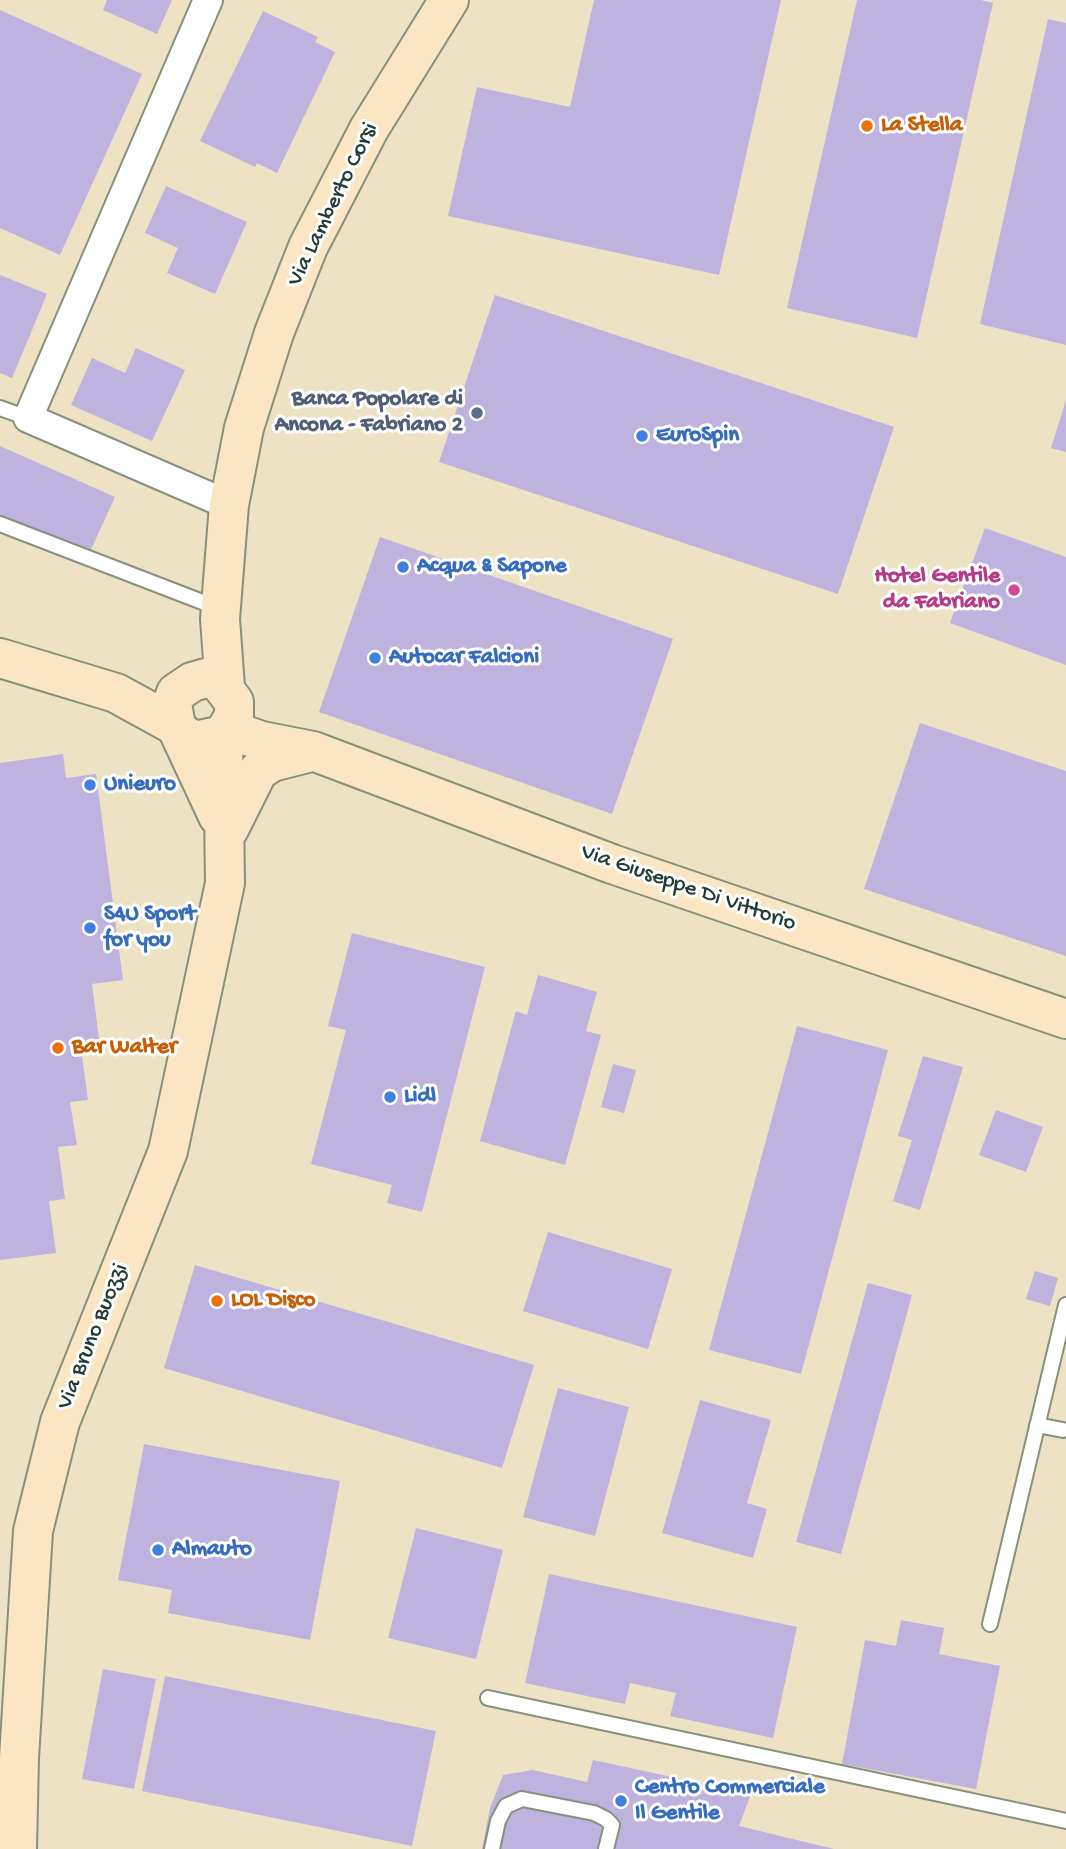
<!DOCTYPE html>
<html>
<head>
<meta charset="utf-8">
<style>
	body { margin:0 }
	canvas { display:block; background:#ede3c4 }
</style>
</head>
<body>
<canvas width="1066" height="1849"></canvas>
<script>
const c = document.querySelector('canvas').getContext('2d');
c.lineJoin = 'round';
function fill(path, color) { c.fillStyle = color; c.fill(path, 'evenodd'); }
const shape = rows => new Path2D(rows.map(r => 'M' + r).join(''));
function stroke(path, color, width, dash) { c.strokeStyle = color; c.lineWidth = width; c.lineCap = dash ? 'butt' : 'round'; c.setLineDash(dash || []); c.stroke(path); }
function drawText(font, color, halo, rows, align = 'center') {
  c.font = font + ' "Gochi Hand",sans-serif'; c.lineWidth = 6; c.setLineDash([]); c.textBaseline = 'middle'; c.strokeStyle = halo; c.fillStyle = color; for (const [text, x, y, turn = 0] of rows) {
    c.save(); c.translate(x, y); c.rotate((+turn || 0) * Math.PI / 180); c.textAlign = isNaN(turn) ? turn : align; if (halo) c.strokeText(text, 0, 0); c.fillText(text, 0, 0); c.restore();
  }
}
fill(shape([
	[107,0,172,0,157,34,103,10],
	[594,0,781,0,719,275,448,216,477,87,570,107],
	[857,0,981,0,993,3,917,338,787,308],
	[0,10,142,74,60,255,0,228],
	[263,11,318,37,315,42,335,52,277,173,257,163,255,167,200,141],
	[1048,19,1066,23,1066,345,980,324],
	[166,186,247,222,215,294,167,273,178,248,145,233],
	[0,275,47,294,12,378,0,373],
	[495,295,894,427,838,594,439,462],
	[136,348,185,370,152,441,71,405,92,358,125,373],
	[1066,400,1066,452,1051,448],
	[0,446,115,497,88,556,0,517],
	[985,528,1066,557,1066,665,950,623],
	[380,537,673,639,612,814,319,712],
	[920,723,1066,771,1066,956,864,889],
	[63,754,66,778,96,774,123,980,92,984,99,1039,80,1042,88,1100,70,1102,77,1145,58,1147,65,1199,49,1201,56,1253,0,1260,0,763],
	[352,933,485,967,422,1212,387,1203,392,1185,311,1164,346,1030,328,1026],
	[538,975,597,992,586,1031,601,1035,565,1165,480,1141,516,1011,527,1015],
	[797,1026,888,1050,801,1374,709,1350],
	[923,1056,963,1067,920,1210,893,1201,912,1140,898,1136],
	[613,1064,636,1070,624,1113,601,1107],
	[996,1110,1043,1127,1026,1172,979,1155],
	[548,1232,672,1269,648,1349,523,1311],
	[195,1265,534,1365,502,1468,164,1368],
	[1035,1271,1058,1278,1050,1306,1026,1299],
	[868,1283,912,1295,841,1554,796,1542],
	[558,1388,629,1407,595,1536,523,1517],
	[700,1400,771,1420,747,1503,767,1509,753,1558,662,1533],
	[144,1444,340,1481,310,1640,168,1613,172,1590,118,1580],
	[416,1528,503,1550,476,1659,388,1638],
	[549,1574,797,1627,773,1738,670,1716,676,1693,630,1683,625,1704,525,1683],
	[901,1620,944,1628,939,1654,1000,1666,976,1789,842,1764,865,1640,896,1646],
	[103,1669,156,1679,134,1789,82,1779],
	[165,1676,436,1731,412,1846,142,1791],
	[593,1760,751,1794,739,1826,834,1849,482,1849,490,1808,503,1775,533,1770,587,1782]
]), '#beb2de');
const lane = shape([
	[0,408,28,418],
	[0,524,218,608],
	[1037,1425,1063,1430],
	[990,1624,1066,1305],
	[488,1698,1066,1821],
	[492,1849,498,1821,506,1806,522,1799,594,1813,606,1819,612,1825,606,1849]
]);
const street = shape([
	[208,0,28,418,229,505]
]);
const secondary = shape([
	[0,658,116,693,176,726],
	[225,687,220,619,229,505,244,428,274,333,308,247,369,129,449,0],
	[227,729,262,741,313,751,612,864,1066,1019],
	[180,732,194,741,223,735,234,716,234,702,219,682,206,678,192,682,176,693,172,704,176,726,218,816],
	[229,829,258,771,272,762,311,752],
	[17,1849,19,1758,33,1531,60,1422,168,1151,225,883,223,735]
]);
stroke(lane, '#86907c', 18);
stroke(street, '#86907c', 32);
stroke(secondary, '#86907c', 42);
stroke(lane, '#fff', 14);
stroke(street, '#fff', 28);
stroke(secondary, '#fbe6c3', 38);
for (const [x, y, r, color] of [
	[867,126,7,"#e8710a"],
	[477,413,7,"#5c6f8a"],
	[642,436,7,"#3f7fe0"],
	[403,567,7,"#3f7fe0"],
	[1014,590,7,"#d1479c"],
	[375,658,7,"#3f7fe0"],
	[90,785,7,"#3f7fe0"],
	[90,928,7,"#3f7fe0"],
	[58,1048,7,"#e8710a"],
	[390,1097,7,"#3f7fe0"],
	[217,1301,7,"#e8710a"],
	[158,1550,7,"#3f7fe0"],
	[621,1801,7,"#3f7fe0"]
]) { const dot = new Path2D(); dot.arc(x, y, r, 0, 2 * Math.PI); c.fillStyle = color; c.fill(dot); stroke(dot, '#fff', 2.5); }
drawText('bold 23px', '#c56008', '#fff', [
	["La Stella",881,126],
	["Bar Walter",72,1048],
	["LOL Disco",231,1301]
], 'left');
drawText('23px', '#1f3d34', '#fff', [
	["Via Lamberto Corsi",334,205,-64],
	["Via Giuseppe Di Vittorio",688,889,19],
	["Via Bruno Buozzi",94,1337,-68]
]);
drawText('bold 23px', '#4e5e75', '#fff', [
	["Banca Popolare di",463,400],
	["Ancona - Fabriano 2",463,426]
], 'right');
drawText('bold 23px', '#366cbe', '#fff', [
	["EuroSpin",656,436],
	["Acqua & Sapone",417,567],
	["Autocar Falcioni",389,658],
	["Unieuro",104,785],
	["S4U Sport",104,915],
	["for you",104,941],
	["Lidl",404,1097],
	["Almauto",172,1550],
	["Centro Commerciale",635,1788],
	["Il Gentile",635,1814]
], 'left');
drawText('bold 23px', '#b23c85', '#fff', [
	["Hotel Gentile",1000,577],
	["da Fabriano",1000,603]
], 'right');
</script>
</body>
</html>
